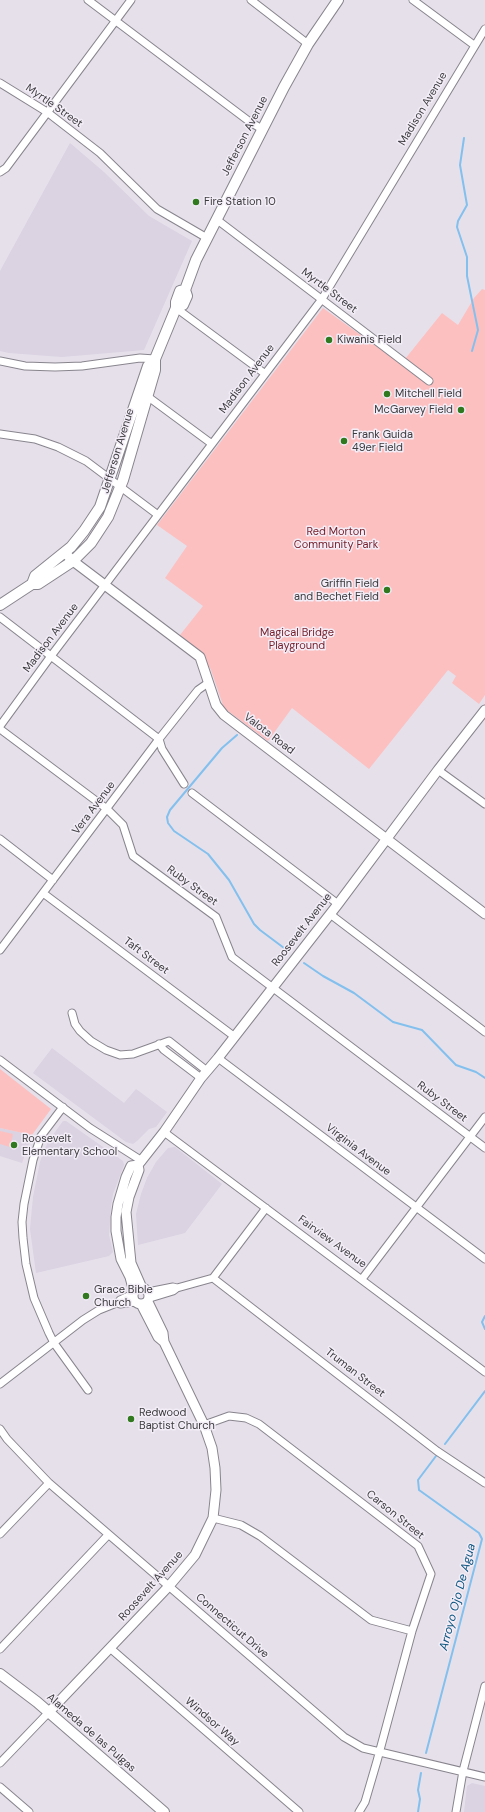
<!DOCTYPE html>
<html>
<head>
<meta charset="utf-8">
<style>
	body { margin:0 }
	canvas { display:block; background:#e5e0ea }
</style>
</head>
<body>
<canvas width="485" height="1812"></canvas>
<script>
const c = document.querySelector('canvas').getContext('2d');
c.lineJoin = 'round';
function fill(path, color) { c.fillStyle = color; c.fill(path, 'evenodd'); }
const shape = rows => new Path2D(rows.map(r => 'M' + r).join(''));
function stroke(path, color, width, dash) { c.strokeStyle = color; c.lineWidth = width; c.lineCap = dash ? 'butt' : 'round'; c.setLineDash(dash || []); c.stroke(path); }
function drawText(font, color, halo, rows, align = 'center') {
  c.font = font + ' "DM Sans",sans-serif'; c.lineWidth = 3; c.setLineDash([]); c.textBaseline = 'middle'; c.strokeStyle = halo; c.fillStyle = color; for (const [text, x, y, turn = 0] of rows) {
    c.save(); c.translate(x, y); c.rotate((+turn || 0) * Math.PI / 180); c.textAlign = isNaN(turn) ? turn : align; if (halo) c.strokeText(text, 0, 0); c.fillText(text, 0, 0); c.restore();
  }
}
fill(shape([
	[70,143,104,172,149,216,192,241,144,350,62,357,9,353,0,351,0,271],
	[52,1048,124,1103,136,1089,167,1112,156,1127,149,1129,137,1141,133,1144,126,1142,33,1073],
	[63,1121,66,1121,123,1161,124,1165,113,1194,111,1206,109,1235,113,1252,109,1256,36,1273,30,1229,33,1197,40,1162,44,1150,50,1139],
	[0,1128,32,1135,22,1163,0,1156],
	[175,1147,222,1184,185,1233,138,1245,136,1214,141,1194,147,1178,156,1162,168,1148],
	[472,1783,485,1786,485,1812,464,1812,467,1786]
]), '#dbd2e2');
fill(shape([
	[482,289,485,290,485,695,479,704,452,683,456,676,448,670,369,769,292,708,268,741,224,708,211,670,200,651,180,635,203,606,165,578,187,546,157,525,323,308,401,364,442,313,458,325,474,298],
	[0,1069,51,1109,32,1135,0,1128],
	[0,1131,13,1134,10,1147,0,1144]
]), '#fdc0c0');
stroke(shape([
	[464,138,460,165,467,205,458,221,457,227,467,257,467,276,478,330,472,351],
	[237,735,222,748,170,810,167,817,168,823,174,831,208,854,229,880,254,924,260,930,288,951],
	[304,963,323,976,354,993,393,1022,422,1030,456,1065,476,1072,485,1078],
	[485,1316,482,1322,485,1329],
	[445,1444,485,1391],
	[426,1753,482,1539,479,1533,419,1490,418,1480,436,1456],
	[418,1812,420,1799,418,1790,421,1773]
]), '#84c0ee', 2);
const minor = shape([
	[88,0,250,122,262,129],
	[251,0,308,44],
	[413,0,474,45],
	[0,83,47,112,100,153,157,209,207,238],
	[0,172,6,168,131,0],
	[216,219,429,381],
	[176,308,264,373],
	[0,361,25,366,55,367,82,366,140,358,155,359],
	[147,396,212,444],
	[0,434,35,439,58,447,86,461,158,515],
	[0,617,159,739,162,749,184,784],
	[0,726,51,656,322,299,485,29],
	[0,729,107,809,123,825,133,856,216,917,232,957,485,1148],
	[438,770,485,804],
	[192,793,338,904],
	[0,839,53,880],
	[43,893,235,1037],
	[330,914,485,1032],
	[0,950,159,739,198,690,208,683],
	[72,1013,75,1024,80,1031,91,1041,106,1050,120,1055,133,1054,169,1041,207,1071],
	[159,1044,164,1050,201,1078],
	[218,1058,485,1259],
	[0,1060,90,1128,142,1161],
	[63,1107,41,1136,33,1160,24,1204,22,1222,23,1238,26,1264,34,1298,49,1333,54,1343,88,1390],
	[164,1132,485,1372],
	[213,1278,437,1451,485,1483],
	[362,1279,485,1117],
	[177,1288,213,1278,266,1208],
	[148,1292,173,1287,177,1288,173,1291,150,1298],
	[133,1294,120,1300,119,1302,120,1304,135,1302],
	[0,1384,83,1320,99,1310,119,1302],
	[204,1425,229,1416,246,1418,259,1424,418,1546,431,1574,412,1631,377,1761,365,1802,359,1812],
	[0,1429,7,1439,49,1483,344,1737,363,1748,485,1777],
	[213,1518,241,1525,260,1536,371,1620,412,1631],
	[0,1534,49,1483],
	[110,1648,299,1812],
	[0,1649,108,1535],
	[0,1763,49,1712],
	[0,1787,29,1812],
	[456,1812,463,1771,485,1686]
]);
const tertiary = shape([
	[65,553,73,561,200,657,216,705,224,715,485,914],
	[138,1165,164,1132,201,1078,218,1058,338,904,438,770,485,710],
	'133 1296a8 8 0 1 1 16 0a8 8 0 1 1-16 0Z',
	[134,1292,130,1277,121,1259,116,1231,116,1217,118,1204,126,1177,131,1166,138,1165,139,1170,129,1197,126,1212,131,1263,142,1288],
	[141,1304,158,1337,164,1342,163,1333,148,1302],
	[49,1712,169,1586,195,1555,213,1518,216,1490,215,1468,212,1448,204,1425,164,1342]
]);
const secondary = shape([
	[176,308,183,305,187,296,185,290,196,260,284,87,308,44,338,0],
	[32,584,35,576,71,547,84,531,100,507,148,366,155,359,176,308,176,302,180,291,185,290],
	[0,605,32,584,38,584,73,561,91,543,108,517,123,480,155,370,155,359],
	[0,1674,37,1702,164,1812]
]);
stroke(minor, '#89858e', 9);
stroke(tertiary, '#89858e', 11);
stroke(secondary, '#89858e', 12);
stroke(minor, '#fff', 7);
stroke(tertiary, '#fff', 9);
stroke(secondary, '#fff', 10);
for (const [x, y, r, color] of [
	[196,202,4,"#31791e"],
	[329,340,4,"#31791e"],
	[387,394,4,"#31791e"],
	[461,410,4,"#31791e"],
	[344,441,4,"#31791e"],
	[387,590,4,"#31791e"],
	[14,1145,4,"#31791e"],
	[86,1296,4,"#31791e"],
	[131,1419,4,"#31791e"]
]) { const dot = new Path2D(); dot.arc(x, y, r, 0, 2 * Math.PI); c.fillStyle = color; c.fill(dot); stroke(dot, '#f2edf7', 1.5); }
drawText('11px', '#3d3b3e', '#f2edf7', [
	["Myrtle Street",54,106,35],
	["Madison Avenue",423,109,-59],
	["Jefferson Avenue",245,136,-63],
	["Myrtle Street",329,291,37],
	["Madison Avenue",247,379,-53],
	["Jefferson Avenue",118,451,-73],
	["Madison Avenue",51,638,-53],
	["Valota Road",269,734,37],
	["Vera Avenue",94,808,-53],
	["Ruby Street",192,886,36],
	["Roosevelt Avenue",302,930,-52],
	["Taft Street",146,956,37],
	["Ruby Street",442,1102,37],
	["Virginia Avenue",358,1150,37],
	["Fairview Avenue",332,1242,36],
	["Truman Street",355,1373,38],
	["Carson Street",395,1515,39],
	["Roosevelt Avenue",151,1586,-48],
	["Connecticut Drive",232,1626,41],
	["Windsor Way",212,1722,41],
	["Alameda de las Pulgas",91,1733,41]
]);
drawText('11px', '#3d3b3e', '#f2edf7', [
	["Fire Station 10",204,202],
	["Kiwanis Field",337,340],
	["Mitchell Field",395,394],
	["McGarvey Field",453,410,"right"],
	["Frank Guida",352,435],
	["49er Field",352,448],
	["Griffin Field",379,584,"right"],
	["and Bechet Field",379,597,"right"],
	["Roosevelt",22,1139],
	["Elementary School",22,1152],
	["Grace Bible",94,1290],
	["Church",94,1303],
	["Redwood",139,1413],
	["Baptist Church",139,1426]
], 'left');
drawText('11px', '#751d28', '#f2edf7', [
	["Red Morton",336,532],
	["Community Park",336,545],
	["Magical Bridge",297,633],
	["Playground",297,646]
]);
drawText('italic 12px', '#0b547f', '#f2edf7', [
	["Arroyo Ojo De Agua",458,1597,-75]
]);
</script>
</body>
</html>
